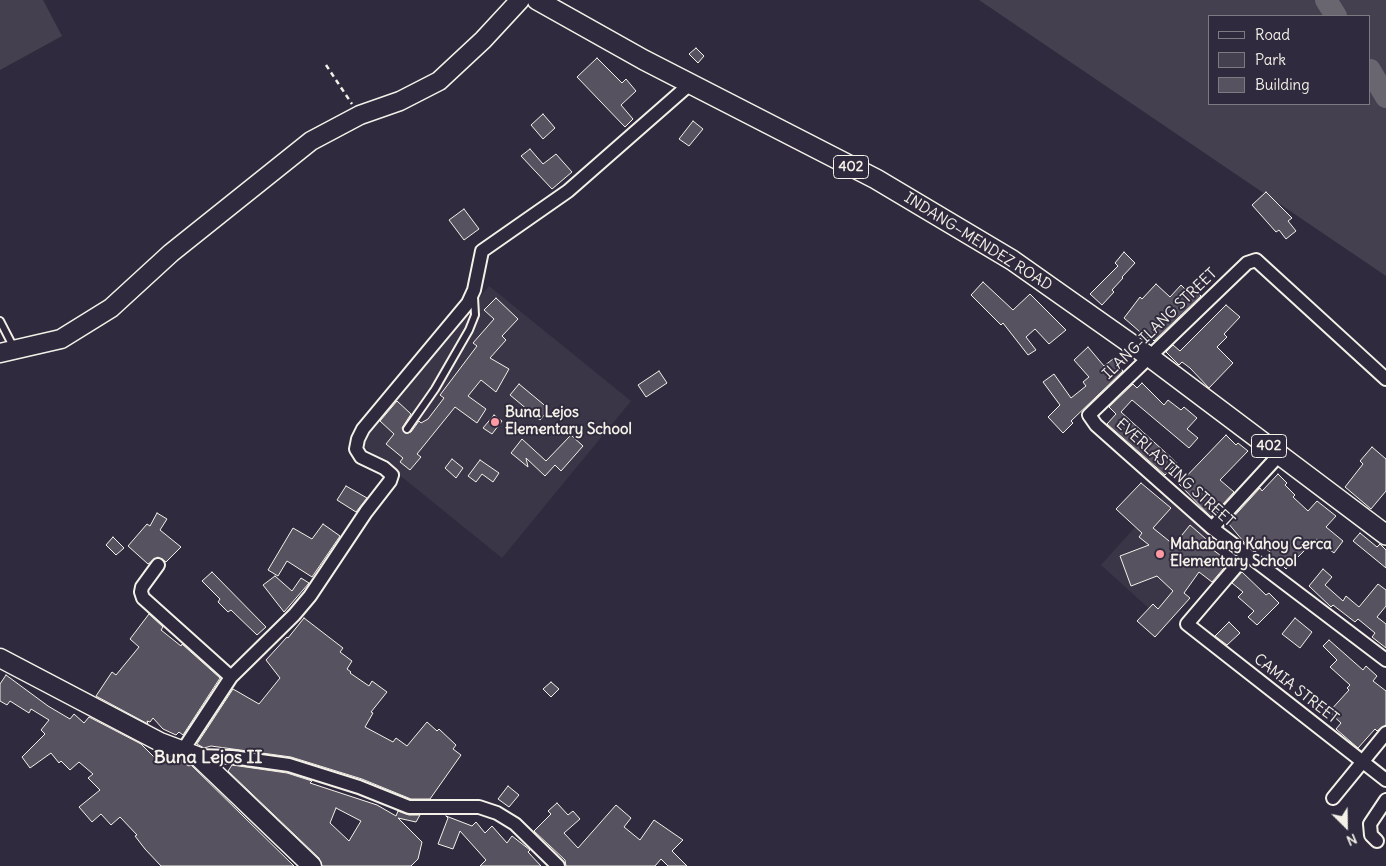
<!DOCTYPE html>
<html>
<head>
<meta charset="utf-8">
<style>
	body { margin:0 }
	#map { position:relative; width:1386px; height:866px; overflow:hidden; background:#2f2a3d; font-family:Delius,sans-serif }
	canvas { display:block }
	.legend { position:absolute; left:1208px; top:15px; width:162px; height:90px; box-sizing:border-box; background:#2f2a3d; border:1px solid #7e7a81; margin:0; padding:6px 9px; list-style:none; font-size:15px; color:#f4f1e8 }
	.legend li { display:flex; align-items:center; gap:10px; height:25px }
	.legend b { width:25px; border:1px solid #7e7a81 }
	.north { position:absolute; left:1321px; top:801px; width:50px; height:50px; -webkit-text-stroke:4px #2f2a3d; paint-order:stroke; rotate:157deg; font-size:14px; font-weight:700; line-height:20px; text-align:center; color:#f4f1e8 }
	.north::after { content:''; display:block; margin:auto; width:18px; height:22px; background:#f4f1e8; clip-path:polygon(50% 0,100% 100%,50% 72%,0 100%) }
</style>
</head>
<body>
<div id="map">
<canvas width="1386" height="866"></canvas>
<ul class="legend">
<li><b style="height:6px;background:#2f2a3d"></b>Road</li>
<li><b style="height:14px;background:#454050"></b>Park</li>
<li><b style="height:14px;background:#56525f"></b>Building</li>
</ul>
<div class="north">N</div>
</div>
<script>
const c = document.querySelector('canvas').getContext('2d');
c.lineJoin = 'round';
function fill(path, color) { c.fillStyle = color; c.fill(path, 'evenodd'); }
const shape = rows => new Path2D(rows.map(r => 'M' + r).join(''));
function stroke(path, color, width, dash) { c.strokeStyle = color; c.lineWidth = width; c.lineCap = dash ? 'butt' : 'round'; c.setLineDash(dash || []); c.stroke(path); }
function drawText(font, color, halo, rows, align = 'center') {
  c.font = font + ' Delius,sans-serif'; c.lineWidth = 4; c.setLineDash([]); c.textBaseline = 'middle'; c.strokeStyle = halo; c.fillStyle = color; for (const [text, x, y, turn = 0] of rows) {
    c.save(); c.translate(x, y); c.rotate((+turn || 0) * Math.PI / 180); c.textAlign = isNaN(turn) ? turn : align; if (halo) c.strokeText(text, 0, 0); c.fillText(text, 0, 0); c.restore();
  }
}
fill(shape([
	[489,286,631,401,502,558,360,443],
	[1164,495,1218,542,1154,613,1101,565]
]), '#3b3647');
fill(shape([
	[0,0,43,0,62,36,0,70],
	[979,0,1386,0,1386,276],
	[1210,16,1370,16,1370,104,1210,104]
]), '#454050');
stroke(shape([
	[1326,0,1336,16],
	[1370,70,1386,97]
]), '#6a6670', 22);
const building = shape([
	[696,48,704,56,698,63,689,54,696,48],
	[597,58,622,83,626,79,636,91,621,105,633,119,625,127,577,77,597,58],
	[543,114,555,128,543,139,531,125,543,114],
	[693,121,703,129,689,146,679,139,693,121],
	[530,149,543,164,556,154,572,172,552,189,521,156,530,149],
	[1266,192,1292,218,1288,221,1296,231,1286,239,1279,230,1276,232,1252,205,1266,192],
	[464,209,479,229,464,240,449,220,464,209],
	[1124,252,1135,263,1122,277,1123,278,1112,290,1114,292,1102,305,1090,294,1118,266,1115,263,1124,252],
	[983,282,1013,310,1030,294,1066,330,1049,344,1035,329,1026,337,1036,350,1028,355,1003,323,1001,325,971,295,983,282],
	[1156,284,1170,297,1181,285,1191,295,1195,290,1201,296,1154,341,1149,336,1147,338,1124,318,1140,297,1142,299,1156,284],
	[496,298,518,319,502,336,506,340,490,358,509,369,496,392,481,380,468,396,486,409,477,423,455,407,417,454,421,457,410,470,400,462,403,458,386,444,394,434,380,421,397,401,411,414,402,428,405,433,411,432,419,421,421,423,428,419,444,398,440,395,477,346,473,343,494,319,484,310,496,298],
	[1226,305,1240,317,1224,334,1227,337,1217,347,1233,363,1209,388,1190,368,1182,362,1179,365,1166,352,1173,345,1180,351,1226,305],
	[1088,347,1104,366,1113,359,1123,371,1071,421,1073,423,1063,433,1048,417,1060,405,1043,382,1054,374,1071,398,1086,386,1083,382,1089,377,1074,360,1088,347],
	[659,371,667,383,646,397,638,385,659,371],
	[1142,383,1164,405,1168,400,1181,410,1184,407,1197,418,1187,429,1198,438,1189,448,1132,400,1121,412,1177,463,1165,475,1107,424,1116,414,1109,407,1133,384,1137,388,1142,383],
	[519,384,549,409,540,420,510,395,519,384],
	[494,415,502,421,492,434,483,428,494,415],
	[571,435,583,446,561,471,555,465,545,476,526,458,528,467,511,453,522,439,546,461,571,435],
	[1226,435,1236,445,1238,443,1248,451,1220,480,1234,492,1211,517,1179,484,1226,435],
	[1372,447,1386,459,1386,491,1371,509,1345,487,1363,464,1360,461,1372,447],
	[452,459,463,468,456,478,445,468,452,459],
	[480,460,499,473,493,482,482,474,476,482,468,476,480,460],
	[1278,474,1287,483,1285,485,1295,495,1293,497,1308,511,1317,501,1336,516,1326,527,1343,541,1334,553,1316,539,1286,569,1279,562,1275,566,1265,558,1270,552,1252,537,1245,543,1243,541,1228,523,1260,488,1262,491,1278,474],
	[1141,483,1171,508,1153,528,1174,545,1190,525,1214,546,1212,549,1229,562,1212,582,1199,572,1184,593,1190,598,1155,637,1137,621,1153,604,1158,609,1173,591,1157,576,1131,586,1120,556,1149,545,1139,537,1142,533,1116,509,1141,483],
	[346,486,367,498,356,512,337,500,346,486],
	[157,513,167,519,160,530,181,547,166,562,158,557,148,564,128,546,147,524,150,526,157,513],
	[323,524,340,536,312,577,287,561,278,576,268,570,293,528,312,539,323,524],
	[1360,533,1377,547,1380,544,1386,550,1386,568,1353,541,1360,533],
	[113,537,124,548,116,555,106,545,113,537],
	[1323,569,1332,577,1325,585,1343,601,1346,596,1359,607,1378,584,1386,590,1386,606,1377,617,1386,624,1386,648,1372,637,1375,633,1358,619,1355,622,1333,605,1331,607,1309,586,1323,569],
	[212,572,266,627,257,635,231,610,228,612,218,602,220,599,202,581,212,572],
	[1242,572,1266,595,1269,593,1279,603,1257,625,1248,617,1254,611,1238,597,1243,592,1232,583,1242,572],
	[275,576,292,591,301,578,309,583,284,612,263,585,275,576],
	[149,614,163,627,161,630,181,646,182,644,220,678,183,735,179,732,176,735,163,729,153,718,150,722,147,721,148,724,96,696,112,672,116,675,139,647,130,639,149,614],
	[304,618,343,648,340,652,352,661,347,669,351,672,350,673,369,686,372,681,387,692,371,712,373,713,365,727,393,742,396,738,407,746,427,722,437,731,439,729,456,745,453,749,461,755,430,799,411,799,362,779,291,757,211,746,204,748,197,744,233,689,259,704,280,678,266,660,287,637,288,638,304,618],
	[1295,618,1312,632,1300,648,1282,634,1295,618],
	[1229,622,1240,633,1227,645,1215,636,1229,622],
	[1329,640,1363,670,1366,666,1377,676,1373,681,1386,691,1386,725,1377,731,1375,729,1358,748,1336,729,1341,723,1329,712,1349,690,1347,688,1350,685,1330,667,1337,660,1323,646,1329,640],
	[6,675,48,706,70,719,74,714,84,723,89,717,141,744,155,758,160,753,172,764,176,759,189,766,191,765,294,866,161,866,145,849,135,836,137,835,120,817,111,825,101,814,92,822,79,807,100,790,88,778,93,774,79,762,70,770,61,761,59,763,51,753,30,768,22,757,45,734,41,730,49,720,31,709,29,713,10,701,7,705,0,701,0,684,6,675],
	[551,682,559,689,551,697,543,689,551,682],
	[232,765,287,773,312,781,310,783,377,805,396,816,398,811,409,815,420,815,416,822,398,818,422,842,418,859,411,866,322,866,319,858,228,771,232,765],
	[336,808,361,821,349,841,330,823,336,808],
	[508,786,519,795,509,807,498,799,508,786],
	[557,803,568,815,573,811,580,819,564,833,578,848,616,805,631,818,624,827,640,840,654,820,683,840,672,851,687,866,668,866,661,859,655,866,566,866,565,860,534,831,551,814,548,811,557,803],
	[446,816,472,826,476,822,485,833,492,826,507,843,512,836,530,850,528,852,541,866,480,866,486,860,460,831,453,849,438,844,448,818,446,816]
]);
fill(building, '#56525f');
stroke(building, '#f4f1e8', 1);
const lane = shape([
	[0,321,14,348],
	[407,429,435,389,469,330,475,315,474,297]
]);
const street = shape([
	[1386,379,1256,260,1247,263,1089,415,1096,425,1212,528,1386,660],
	[1212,528,1280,454],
	[1245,556,1187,624,1386,780],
	[158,565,142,587,141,592,143,598,231,677],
	[183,750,231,677,294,615,310,596,366,512,390,481,392,475,384,468,361,457,356,449,358,439,363,429,468,303,474,290,482,251,568,191,690,84],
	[197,756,232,757,289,765,359,787,409,807,479,807,497,813,515,824,558,866],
	[1333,798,1386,733],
	[1377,841,1371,835,1370,824,1386,800]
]);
const secondary = shape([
	[0,353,61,339,111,308,171,253,311,141,360,115,400,101,439,81,483,40,520,0],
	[0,658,160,742,197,756,312,866]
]);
const primary = shape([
	[537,0,644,60,876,179,1012,260,1151,358,1386,535]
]);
stroke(lane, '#f4f1e8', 10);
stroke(street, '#f4f1e8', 16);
stroke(secondary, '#f4f1e8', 21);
stroke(primary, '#f4f1e8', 22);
stroke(shape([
	[326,65,352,104]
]), '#f4f1e8', 2.5, [5, 4]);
stroke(lane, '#2f2a3d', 6);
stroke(street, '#2f2a3d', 12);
stroke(secondary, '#2f2a3d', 18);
stroke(primary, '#2f2a3d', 19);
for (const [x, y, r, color] of [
	[495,422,5,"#ff9aa2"],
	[1160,554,5,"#ff9aa2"]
]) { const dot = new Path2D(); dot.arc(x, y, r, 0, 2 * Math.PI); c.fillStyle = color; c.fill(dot); stroke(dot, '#2f2a3d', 2); }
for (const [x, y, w] of [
	[851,167,35],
	[1269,446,35]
]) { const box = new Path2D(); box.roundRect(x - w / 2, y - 11.5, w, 23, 4); c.fillStyle = '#2f2a3d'; c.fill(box); stroke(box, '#f4f1e8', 1); }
drawText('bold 14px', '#f4f1e8', null, [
	["402",851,167],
	["402",1269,446]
]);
drawText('15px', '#f4f1e8', '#2f2a3d', [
	["INDANG–MENDEZ ROAD",978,242,32],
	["ILANG-ILANG STREET",1160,324,-44],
	["EVERLASTING STREET",1175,473,42],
	["CAMIA STREET",1296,689,38]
]);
drawText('bold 15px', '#f4f1e8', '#2f2a3d', [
	["Buna Lejos",505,413],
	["Elementary School",505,430],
	["Mahabang Kahoy Cerca",1170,545],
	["Elementary School",1170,562]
], 'left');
drawText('bold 18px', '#f4f1e8', '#2f2a3d', [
	["Buna Lejos II",208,758]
]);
</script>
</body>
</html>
